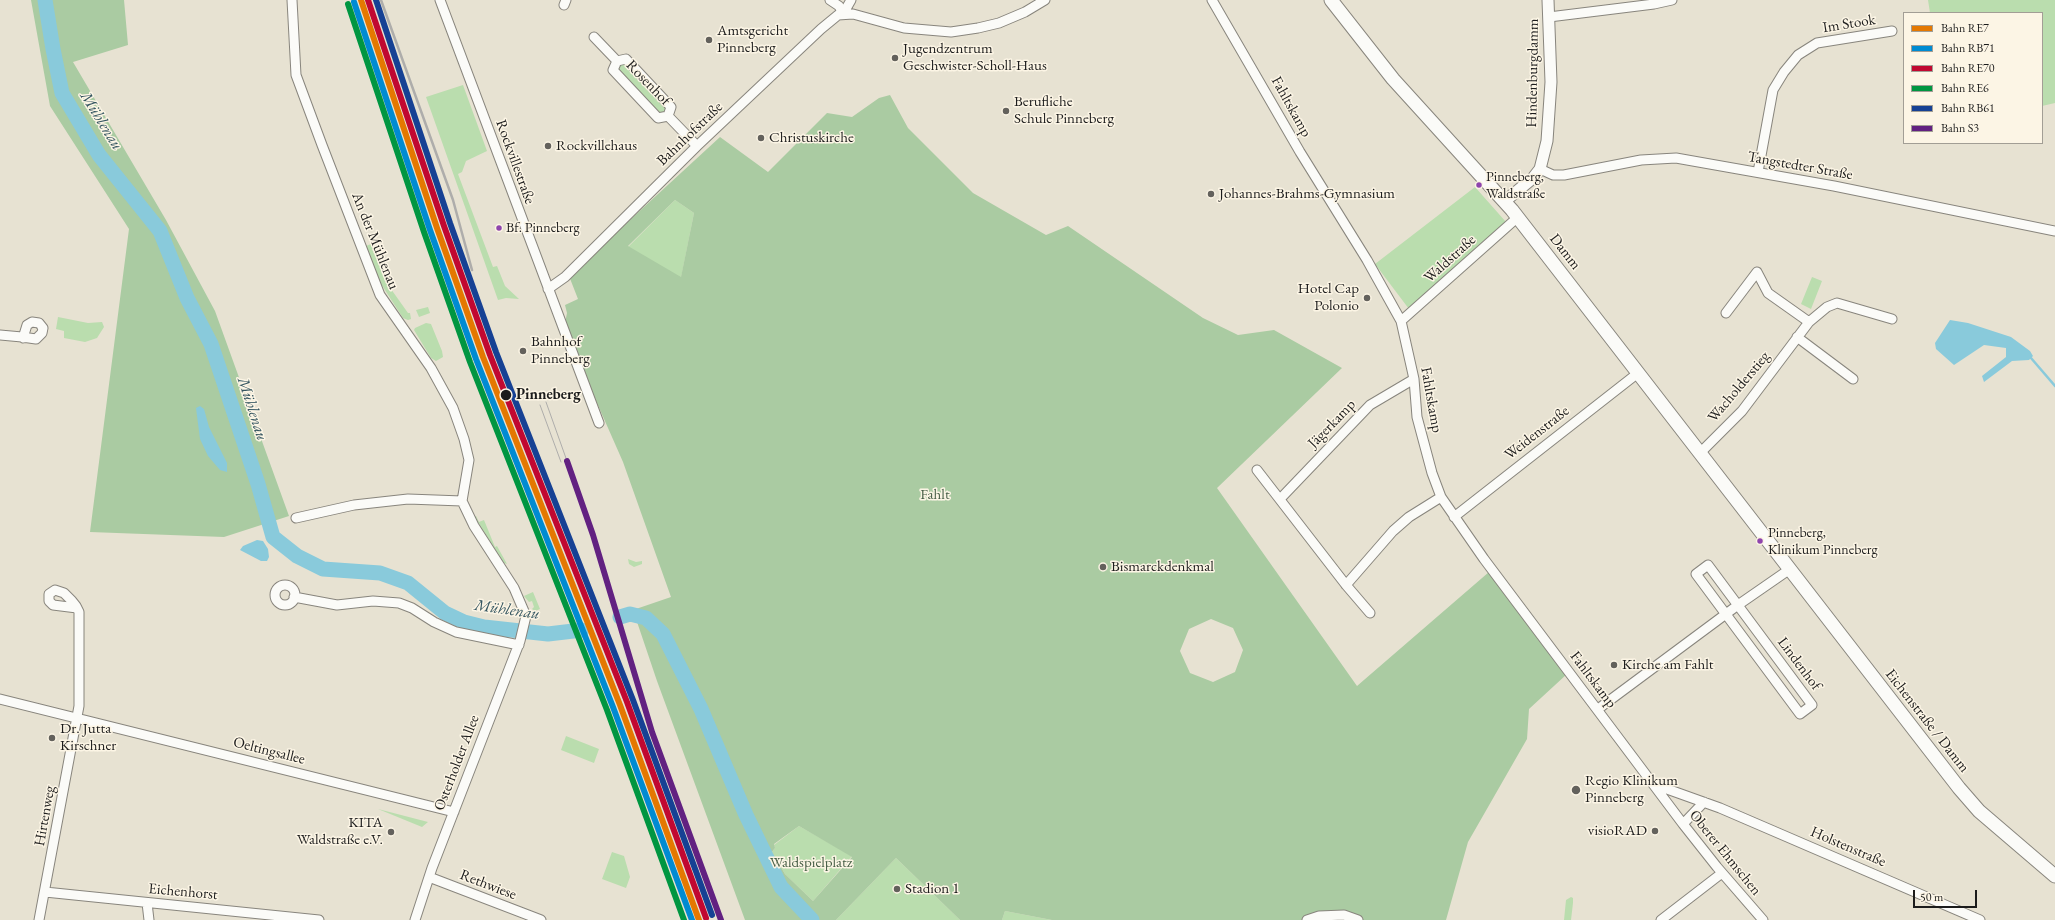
<!DOCTYPE html>
<html>
<head>
<meta charset="utf-8">
<style>
	body { margin:0 }
	#map { position:relative; width:2055px; height:920px; overflow:hidden; background:#e7e2d2; font-family:"EB Garamond",serif }
	canvas { display:block }
	.legend { position:absolute; left:1903px; top:12px; width:140px; height:132px; box-sizing:border-box; background:#fcf5e5; border:1px solid #a29e95; margin:0; padding:5px 7px; list-style:none; font-size:12px; color:#1c1c1c }
	.legend li { display:flex; align-items:center; gap:8px; height:20px }
	.legend b { width:20px; border:1px solid #a29e95 }
	.scale { position:absolute; left:1913px; top:890px; width:64px; height:18px; box-sizing:border-box; border:2px solid #1c1c1c; border-top:0; padding-left:5px; font-size:12px; line-height:14px; white-space:nowrap; color:#1c1c1c; -webkit-text-stroke:3px #fcf5e5; paint-order:stroke }
</style>
</head>
<body>
<div id="map">
<canvas width="2055" height="920"></canvas>
<ul class="legend">
<li><b style="height:5px;background:#e47801"></b>Bahn RE7</li>
<li><b style="height:5px;background:#008bd2"></b>Bahn RB71</li>
<li><b style="height:5px;background:#c10831"></b>Bahn RE70</li>
<li><b style="height:5px;background:#009641"></b>Bahn RE6</li>
<li><b style="height:5px;background:#164194"></b>Bahn RB61</li>
<li><b style="height:5px;background:#622181"></b>Bahn S3</li>
</ul>
<div class="scale">50 m</div>
</div>
<script>
const c = document.querySelector('canvas').getContext('2d');
c.lineJoin = 'round';
function fill(path, color) { c.fillStyle = color; c.fill(path, 'evenodd'); }
const shape = rows => new Path2D(rows.map(r => 'M' + r).join(''));
function stroke(path, color, width, dash) { c.strokeStyle = color; c.lineWidth = width; c.lineCap = dash ? 'butt' : 'round'; c.setLineDash(dash || []); c.stroke(path); }
function drawText(font, color, halo, rows, align = 'center') {
  c.font = font + ' "EB Garamond",serif'; c.lineWidth = 3; c.setLineDash([]); c.textBaseline = 'middle'; c.strokeStyle = halo; c.fillStyle = color; for (const [text, x, y, turn = 0] of rows) {
    c.save(); c.translate(x, y); c.rotate((+turn || 0) * Math.PI / 180); c.textAlign = isNaN(turn) ? turn : align; if (halo) c.strokeText(text, 0, 0); c.fillText(text, 0, 0); c.restore();
  }
}
fill(shape([
	[1928,0,2055,0,2055,103,2042,106,2042,13,1930,13],
	[623,62,667,108,665,113,657,113,617,71,619,63],
	[463,85,487,151,466,161,462,172,458,174,493,267,497,266,505,286,519,299,506,298,498,300,426,97],
	[1475,187,1506,222,1409,309,1375,264],
	[675,200,694,213,681,278,628,247],
	[373,243,386,282,408,313,410,313,411,319,408,320,403,318,374,273,364,247],
	[1812,277,1822,281,1811,309,1801,304],
	[428,307,430,313,419,317,416,310],
	[58,317,88,323,102,322,104,327,97,338,85,342,64,338,64,331,56,329],
	[426,323,431,324,442,351,443,357,436,361,431,358,414,330,415,328],
	[474,516,476,516,479,522,484,520,495,547,497,546,507,564,504,563],
	[628,559,636,562,642,561,642,564,634,567,629,564],
	[533,592,540,609,535,611,532,609,534,607,532,601,529,602,524,596],
	[566,736,599,749,594,763,561,750],
	[378,809,428,822,422,827],
	[799,826,852,856,813,901,785,874,772,852,775,848,774,845],
	[612,852,624,856,630,877,626,888,602,879],
	[896,858,960,920,836,920],
	[1571,897,1573,898,1573,903,1571,920,1564,920,1566,900],
	[1005,911,1052,920,1002,920]
]), '#baddae');
fill(shape([
	[31,0,124,0,128,45,73,62,166,220,215,311,289,516,224,537,90,532,129,229,50,106],
	[890,95,908,128,973,193,1046,235,1068,226,1203,318,1238,335,1274,330,1342,368,1217,488,1357,686,1489,572,1567,674,1529,709,1527,739,1468,842,1446,920,1052,920,1005,911,1002,920,960,920,896,858,836,920,745,920,657,681,633,610,671,597,623,462,564,328,567,313,565,305,578,299,569,276,720,137,768,172,827,113,852,117,879,98],
	[675,200,694,213,681,277,628,246],
	[1211,619,1233,628,1243,650,1235,672,1213,682,1190,673,1180,651,1189,629],
	[799,826,852,857,813,901,785,874,772,852,775,848,774,844]
]), '#aacba2');
fill(shape([
	[1950,320,1968,323,2011,337,2030,351,2033,356,2029,360,2012,361,1984,382,1982,376,2006,357,2006,348,1984,345,1954,365,1936,349,1935,343],
	[200,406,204,409,209,427,227,463,227,472,220,470,208,456,200,439,196,408],
	[257,540,263,541,268,549,269,557,267,561,261,561,240,550,243,546]
]), '#89cadb');
stroke(shape([
	[2031,358,2055,386]
]), '#89cadb', 2.5);
stroke(shape([
	[45,0,53,49,62,93,99,155,160,231,187,298,211,344,258,484,273,537,297,556,323,569,380,573,408,583,445,613,464,622,484,627,548,634,582,630],
	[620,617,630,614,646,618,663,634,701,709,746,815,781,887,812,920]
]), '#89cadb', 15);
const minor = shape([
	[292,0,296,75,322,145,380,295,431,368,453,408,464,439,469,460,462,501,474,526,514,588,526,616,520,641,432,868,415,920],
	[440,0,599,423],
	[830,0,839,6,843,14],
	[1212,0,1300,152,1367,260,1401,321,1414,379,1417,417,1432,473,1441,497,1484,559,1683,824,1717,867,1763,920],
	[564,5,566,0],
	[843,14,851,0],
	[1549,17,1654,4,1672,0],
	[594,37,617,61],
	[617,61,613,70,658,118,668,116],
	[617,61,626,59,671,107,668,116],
	[668,116,697,146],
	[1540,169,1553,175,1564,175,1641,160,1676,158,1834,186,2055,231],
	[1758,172,1773,90,1784,72,1798,55,1817,43,1892,31],
	[548,289,565,277,697,146,821,29,838,15,853,14,904,28,951,32,978,28,999,23,1025,12,1045,0],
	[1726,313,1757,272,1768,293,1809,322],
	[1401,321,1518,217],
	[0,335,22,337,36,339,42,333,43,328,39,323,32,322,27,325,23,338],
	[1797,337,1853,379],
	[1700,453,1742,411,1809,322,1827,307,1837,303,1892,319],
	[1257,470,1346,585,1370,613],
	[1280,499,1370,405,1414,379],
	[1454,517,1638,373],
	[296,518,354,505,408,499,462,501],
	[1708,565,1812,705,1800,714,1696,574,1708,565],
	[1346,585,1393,531,1409,517,1441,497],
	'275 595a10 10 0 1 1 20 0a10 10 0 1 1-20 0Z',
	[294,597,337,605,373,601,399,603,412,608,434,622,456,632,519,645],
	[0,699,454,812],
	[1598,709,1738,605,1790,569],
	[1653,784,1720,808,1980,920],
	[1683,824,1704,802],
	[429,877,541,920],
	[45,892,319,920],
	[147,903,149,920],
	[39,920,79,706,79,612,76,606,72,601,64,593,55,590,49,594,49,601,53,605,77,608],
	[1307,920,1319,916,1344,915,1358,920],
	[1661,920,1722,873]
]);
const tertiary = shape([
	[1505,201,1533,178,1540,169,1547,141,1551,82,1548,0]
]);
const secondary = shape([
	[1331,0,1393,79,1512,210,1959,788,1979,811,2055,876]
]);
stroke(minor, '#88857d', 11);
stroke(tertiary, '#88857d', 13);
stroke(secondary, '#88857d', 15);
stroke(minor, '#fbfbf8', 9);
stroke(tertiary, '#fbfbf8', 11);
stroke(secondary, '#fbfbf8', 13);
stroke(shape([
	[546,402,567,461],
	[540,405,561,462]
]), '#aeadab', 1);
stroke(shape([
	[381,0,453,200,472,270]
]), '#aeadab', 2.5);
stroke(shape([
	[361,0,437,228,483,357,620,705,699,920]
]), '#e47801', 6);
stroke(shape([
	[354,2,430,230,476,359,613,707,692,920]
]), '#008bd2', 6);
stroke(shape([
	[368,0,444,226,490,355,627,702,706,918]
]), '#c10831', 6);
stroke(shape([
	[348,4,424,232,470,362,607,710,684,920]
]), '#009641', 6);
stroke(shape([
	[376,0,450,223,496,352,633,700,712,915]
]), '#164194', 6);
stroke(shape([
	[567,461,593,535,652,732,721,920]
]), '#622181', 6);
for (const [x, y, r, color] of [
	[709,40,4,"#63615c"],
	[895,58,4,"#63615c"],
	[1006,111,4,"#63615c"],
	[761,138,4,"#63615c"],
	[548,146,4,"#63615c"],
	[1479,185,3.5,"#8e44ad"],
	[1211,194,4,"#63615c"],
	[499,228,3.5,"#8e44ad"],
	[1367,298,4,"#63615c"],
	[523,351,4,"#63615c"],
	[506,395,6,"#1c1c1c"],
	[1760,541,3.5,"#8e44ad"],
	[1103,567,4,"#63615c"],
	[1614,665,4,"#63615c"],
	[52,738,4,"#63615c"],
	[1576,790,5,"#63615c"],
	[1655,831,4,"#63615c"],
	[391,832,4,"#63615c"],
	[897,889,4,"#63615c"]
]) { const dot = new Path2D(); dot.arc(x, y, r, 0, 2 * Math.PI); c.fillStyle = color; c.fill(dot); stroke(dot, '#fcf5e5', 1.5); }
drawText('14px', '#1c1c1c', '#fcf5e5', [
	["Pinneberg,",1486,177],
	["Waldstraße",1486,194],
	["Bf. Pinneberg",506,228],
	["Pinneberg,",1768,533],
	["Klinikum Pinneberg",1768,550]
], 'left');
drawText('15px', '#1c1c1c', '#fcf5e5', [
	["Im Stook",1849,24,-9],
	["Hindenburgdamm",1533,73,-89],
	["Rosenhof",648,83,46],
	["Fahltskamp",1291,107,61],
	["Bahnhofstraße",690,134,-44],
	["Rockvillestraße",515,162,70],
	["Tangstedter Straße",1800,166,10],
	["An der Mühlenau",375,241,68],
	["Damm",1565,252,52],
	["Waldstraße",1450,259,-42],
	["Wacholderstieg",1739,387,-50],
	["Fahltskamp",1431,400,80],
	["Jägerkamp",1332,424,-46],
	["Weidenstraße",1537,433,-38],
	["Lindenhof",1799,664,53],
	["Fahltskamp",1593,680,53],
	["Eichenstraße / Damm",1927,721,52],
	["Oeltingsallee",269,751,14],
	["Osterholder Allee",457,763,-69],
	["Hirtenweg",45,816,-80],
	["Holstenstraße",1848,847,23],
	["Oberer Ehmschen",1725,853,51],
	["Rethwiese",488,885,21],
	["Eichenhorst",183,892,5]
]);
drawText('15px', '#1c1c1c', '#fcf5e5', [
	["Amtsgericht",717,31],
	["Pinneberg",717,48],
	["Jugendzentrum",903,49],
	["Geschwister-Scholl-Haus",903,66],
	["Berufliche",1014,102],
	["Schule Pinneberg",1014,119],
	["Christuskirche",769,138],
	["Rockvillehaus",556,146],
	["Johannes-Brahms-Gymnasium",1219,194],
	["Hotel Cap",1359,289,"right"],
	["Polonio",1359,306,"right"],
	["Bahnhof",531,342],
	["Pinneberg",531,359],
	["Bismarckdenkmal",1111,567],
	["Kirche am Fahlt",1622,665],
	["Dr. Jutta",60,729],
	["Kirschner",60,746],
	["Regio Klinikum",1585,781],
	["Pinneberg",1585,798],
	["KITA",383,823,"right"],
	["Waldstraße e.V.",383,840,"right"],
	["visioRAD",1647,831,"right"],
	["Stadion 1",905,889]
], 'left');
drawText('bold 15px', '#1c1c1c', '#fcf5e5', [
	["Pinneberg",516,395]
], 'left');
drawText('15px', '#465e45', '#fcf5e5', [
	["Fahlt",935,495],
	["Waldspielplatz",811,863]
]);
drawText('italic 16px', '#345560', '#fcf5e5', [
	["Mühlenau",101,121,58],
	["Mühlenau",252,409,72],
	["Mühlenau",507,610,8]
]);
</script>
</body>
</html>
